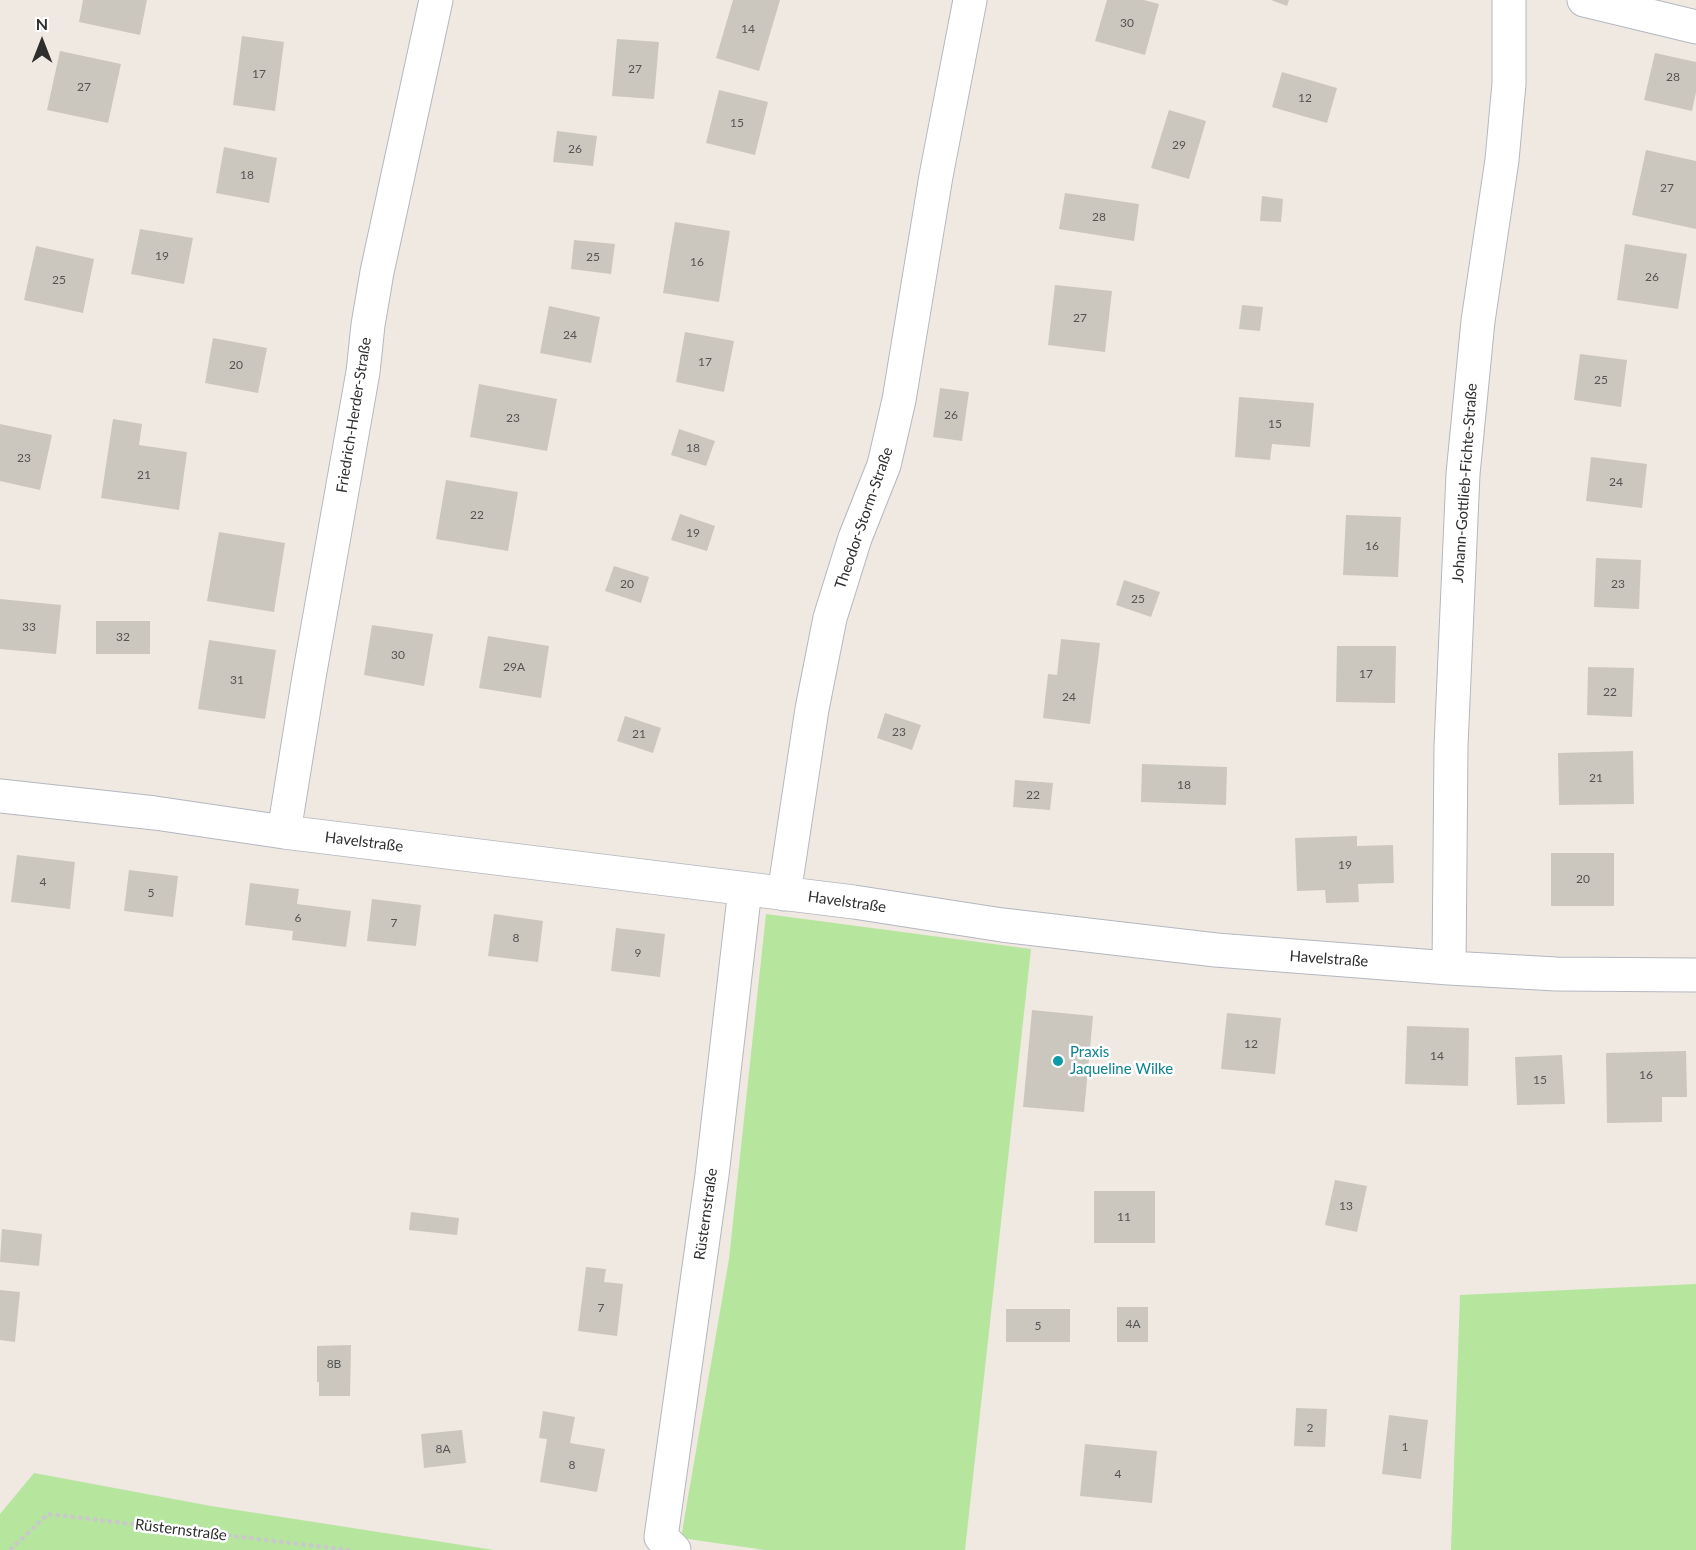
<!DOCTYPE html>
<html>
<head>
<meta charset="utf-8">
<style>
	body { margin:0 }
	#map { position:relative; width:1696px; height:1550px; overflow:hidden; background:#efe9e1; font-family:Lato,sans-serif }
	canvas { display:block }
	.north { position:absolute; left:12px; top:12px; width:60px; height:60px; -webkit-text-stroke:4px #fff; paint-order:stroke; rotate:0deg; font-size:16px; font-weight:700; line-height:24px; text-align:center; color:#2e2e2e }
	.north::after { content:''; display:block; margin:auto; width:21px; height:27px; background:#2e2e2e; clip-path:polygon(50% 0,100% 100%,50% 72%,0 100%) }
</style>
</head>
<body>
<div id="map">
<canvas width="1696" height="1550"></canvas>
<div class="north">N</div>
</div>
<script>
const c = document.querySelector('canvas').getContext('2d');
c.lineJoin = 'round';
function fill(path, color) { c.fillStyle = color; c.fill(path, 'evenodd'); }
const shape = rows => new Path2D(rows.map(r => 'M' + r).join(''));
function stroke(path, color, width, dash) { c.strokeStyle = color; c.lineWidth = width; c.lineCap = dash ? 'butt' : 'round'; c.setLineDash(dash || []); c.stroke(path); }
function drawText(font, color, halo, rows, align = 'center') {
  c.font = font + ' Lato,sans-serif'; c.lineWidth = 5; c.setLineDash([]); c.textBaseline = 'middle'; c.strokeStyle = halo; c.fillStyle = color; for (const [text, x, y, turn = 0] of rows) {
    c.save(); c.translate(x, y); c.rotate((+turn || 0) * Math.PI / 180); c.textAlign = isNaN(turn) ? turn : align; if (halo) c.strokeText(text, 0, 0); c.fillText(text, 0, 0); c.restore();
  }
}
fill(shape([
	[766,914,1031,949,965,1550,765,1550,681,1538,729,1259],
	[1696,1284,1696,1550,1451,1550,1460,1295],
	[34,1473,211,1506,494,1550,0,1550,0,1514]
]), '#b6e59e');
fill(shape([
	[83,0,147,0,140,35,79,22],
	[733,0,780,0,759,71,716,58],
	[1107,0,1144,0,1159,4,1145,55,1095,41],
	[1271,0,1289,0,1287,6],
	[242,36,284,42,275,111,233,105],
	[617,39,659,42,654,99,612,96],
	[60,51,121,64,108,123,47,110],
	[1655,53,1696,62,1696,92,1692,111,1644,100],
	[1282,72,1337,88,1327,123,1272,107],
	[719,90,768,102,755,155,706,143],
	[1169,110,1206,121,1189,179,1151,168],
	[557,131,597,136,593,166,553,162],
	[224,147,277,158,269,203,216,193],
	[1646,150,1696,161,1696,229,1632,215],
	[1065,193,1139,204,1134,241,1059,229],
	[1262,196,1283,199,1281,222,1260,221],
	[675,222,730,231,719,302,663,293],
	[140,229,193,238,184,284,131,274],
	[574,240,615,244,611,274,571,269],
	[1625,244,1687,254,1678,309,1617,300],
	[36,246,94,259,83,313,24,300],
	[1055,285,1112,291,1105,352,1048,345],
	[1242,305,1263,307,1260,331,1239,329],
	[549,306,600,317,591,363,540,353],
	[685,332,734,341,724,392,676,382],
	[213,338,267,348,258,393,205,383],
	[1580,354,1627,360,1621,407,1574,400],
	[479,384,557,399,547,451,470,437],
	[940,388,969,392,962,441,933,437],
	[1239,397,1314,403,1310,447,1272,444,1270,460,1235,457],
	[113,419,142,424,139,445,187,452,179,510,101,498],
	[0,424,52,435,40,490,0,481],
	[679,429,715,441,706,466,671,455],
	[1591,457,1647,464,1642,508,1586,501],
	[446,480,518,492,508,551,436,539],
	[680,514,715,526,707,551,671,540],
	[1346,515,1401,517,1398,577,1343,575],
	[219,532,285,543,274,612,207,601],
	[1596,558,1641,560,1639,609,1594,607],
	[614,566,649,577,641,603,605,591],
	[1124,580,1160,592,1151,617,1116,605],
	[0,599,61,605,56,654,0,649],
	[96,621,150,621,150,654,96,654],
	[372,625,433,634,424,686,364,675],
	[488,636,549,646,541,698,479,688],
	[1061,639,1100,643,1090,724,1043,718,1048,674,1057,675],
	[209,640,276,650,265,719,198,709],
	[1337,646,1396,646,1395,703,1336,702],
	[1588,667,1634,668,1632,717,1587,715],
	[885,713,921,725,912,750,877,738],
	[625,716,661,728,653,753,617,741],
	[1633,751,1634,804,1559,805,1558,753],
	[1142,764,1227,767,1226,805,1141,802],
	[1015,780,1053,783,1050,810,1013,807],
	[1357,836,1357,846,1393,845,1394,883,1358,884,1359,902,1326,903,1325,890,1297,891,1295,838],
	[1551,853,1614,853,1614,906,1551,906],
	[17,855,75,862,70,909,11,902],
	[129,870,178,876,173,917,124,911],
	[250,883,299,889,297,904,351,911,346,947,292,940,293,931,245,925],
	[372,899,421,905,416,946,367,941],
	[494,914,543,921,538,962,488,956],
	[616,928,665,934,660,977,611,971],
	[1032,1010,1093,1016,1084,1112,1023,1107],
	[1227,1013,1281,1018,1275,1074,1221,1069],
	[1407,1026,1469,1028,1468,1086,1405,1084],
	[1686,1051,1687,1097,1662,1097,1662,1122,1607,1123,1606,1053],
	[1562,1055,1565,1104,1517,1105,1515,1057],
	[1335,1180,1367,1186,1357,1232,1325,1225],
	[1094,1191,1155,1191,1155,1243,1094,1243],
	[411,1212,459,1218,457,1235,409,1230],
	[2,1229,42,1234,39,1266,0,1262],
	[586,1267,606,1269,604,1282,623,1284,617,1336,578,1331],
	[0,1290,20,1292,15,1342,0,1340],
	[1117,1307,1148,1307,1148,1342,1117,1342],
	[1006,1309,1070,1309,1070,1342,1006,1342],
	[351,1345,350,1396,319,1396,319,1382,317,1382,317,1346],
	[1296,1408,1327,1409,1325,1447,1294,1446],
	[543,1411,575,1417,570,1443,605,1449,597,1492,540,1482,547,1439,539,1438],
	[1389,1415,1428,1420,1421,1479,1382,1474],
	[462,1430,466,1463,424,1468,421,1434],
	[1085,1444,1157,1451,1152,1503,1080,1496]
]), '#cbc7bf');
const minor = shape([
	[1584,0,1696,27],
	[0,796,155,813,284,832,854,902,1002,925,1216,950,1449,968,1556,974,1696,975],
	[284,832,309,677,363,372,368,325,377,272,436,0],
	[784,894,812,709,830,618,855,538,884,465,899,400,936,176,970,0],
	[1449,968,1451,746,1463,474,1478,321,1502,160,1507,105,1509,84,1509,0],
	[674,1550,661,1537,712,1175,745,889]
]);
stroke(minor, '#b4b7c1', 35);
stroke(shape([
	[10,1550,48,1514,350,1550]
]), '#c9c9c9', 4, [4.5, 3]);
stroke(minor, '#fff', 33);
for (const [x, y, r, color] of [
	[1058,1061,6,"#0f9aa8"]
]) { const dot = new Path2D(); dot.arc(x, y, r, 0, 2 * Math.PI); c.fillStyle = color; c.fill(dot); stroke(dot, '#fff', 2); }
drawText('12px', '#555452', null, [
	["30",1127,23],
	["14",748,29],
	["27",635,69],
	["17",259,74],
	["28",1673,77],
	["27",84,87],
	["12",1305,98],
	["15",737,123],
	["29",1179,145],
	["26",575,149],
	["18",247,175],
	["27",1667,188],
	["28",1099,217],
	["19",162,256],
	["25",593,257],
	["16",697,262],
	["26",1652,277],
	["25",59,280],
	["27",1080,318],
	["24",570,335],
	["17",705,362],
	["20",236,365],
	["25",1601,380],
	["26",951,415],
	["23",513,418],
	["15",1275,424],
	["18",693,448],
	["23",24,458],
	["21",144,475],
	["24",1616,482],
	["22",477,515],
	["19",693,533],
	["16",1372,546],
	["20",627,584],
	["23",1618,584],
	["25",1138,599],
	["33",29,627],
	["32",123,637],
	["30",398,655],
	["29A",514,667],
	["17",1366,674],
	["31",237,680],
	["22",1610,692],
	["24",1069,697],
	["23",899,732],
	["21",639,734],
	["21",1596,778],
	["18",1184,785],
	["22",1033,795],
	["19",1345,865],
	["20",1583,879],
	["4",43,882],
	["5",151,893],
	["6",298,918],
	["7",394,923],
	["8",516,938],
	["9",638,953],
	["12",1251,1044],
	["14",1437,1056],
	["16",1646,1075],
	["15",1540,1080],
	["13",1346,1206],
	["11",1124,1217],
	["7",601,1308],
	["4A",1133,1324],
	["5",1038,1326],
	["8B",334,1364],
	["2",1310,1428],
	["1",1405,1447],
	["8A",443,1449],
	["8",572,1465],
	["4",1118,1474]
]);
drawText('15px', '#2e2e2e', '#fff', [
	["Friedrich-Herder-Straße",354,415,-81],
	["Johann-Gottlieb-Fichte-Straße",1465,483,-86],
	["Theodor-Storm-Straße",864,518,-71],
	["Havelstraße",364,842,7],
	["Havelstraße",847,902,8],
	["Havelstraße",1329,959,4],
	["Rüsternstraße",706,1214,-82],
	["Rüsternstraße",181,1530,7]
]);
drawText('15px', '#0d838f', '#fff', [
	["Praxis",1070,1052],
	["Jaqueline Wilke",1070,1069]
], 'left');
</script>
</body>
</html>
